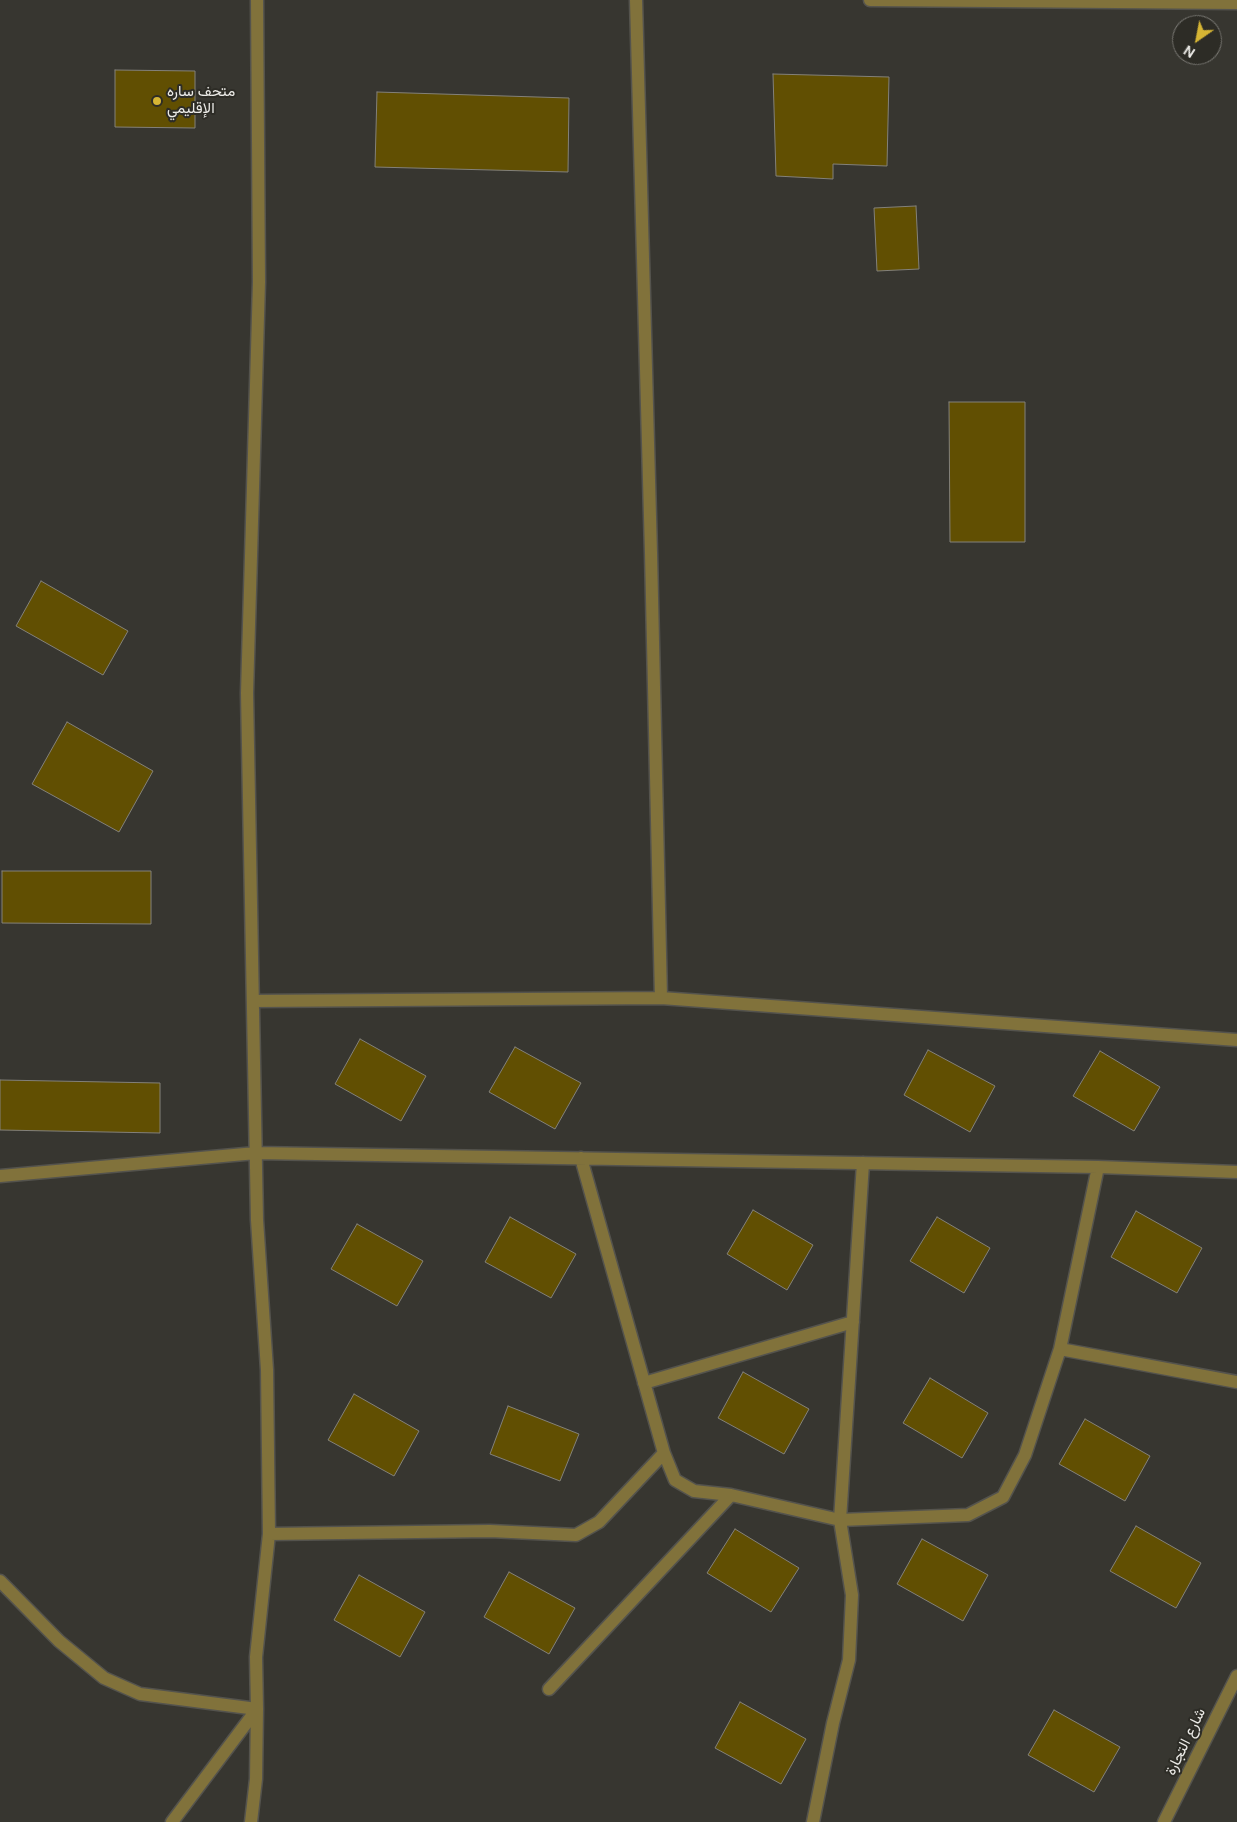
<!DOCTYPE html>
<html>
<head>
<meta charset="utf-8">
<style>
	body { margin:0 }
	#map { position:relative; width:1237px; height:1822px; overflow:hidden; background:#373630; font-family:"DM Sans",sans-serif }
	canvas { display:block }
	.north { position:absolute; left:1172px; top:15px; width:50px; height:50px; box-sizing:border-box; background:#2d2c26; border:1px solid #797873; border-radius:50%; rotate:213deg; font-size:14px; font-weight:700; line-height:20px; text-align:center; color:#ecebe7 }
	.north::after { content:''; display:block; margin:auto; width:18px; height:22px; background:#d6b534; clip-path:polygon(50% 0,100% 100%,50% 72%,0 100%) }
</style>
</head>
<body>
<div id="map">
<canvas width="1237" height="1822"></canvas>
<div class="north">N</div>
</div>
<script>
const c = document.querySelector('canvas').getContext('2d');
c.lineJoin = 'round';
function fill(path, color) { c.fillStyle = color; c.fill(path, 'evenodd'); }
const shape = rows => new Path2D(rows.map(r => 'M' + r).join(''));
function stroke(path, color, width, dash) { c.strokeStyle = color; c.lineWidth = width; c.lineCap = dash ? 'butt' : 'round'; c.setLineDash(dash || []); c.stroke(path); }
function drawText(font, color, halo, rows, align = 'center') {
  c.font = font + ' "DM Sans",Vazirmatn,sans-serif'; c.lineWidth = 4; c.setLineDash([]); c.textBaseline = 'middle'; c.strokeStyle = halo; c.fillStyle = color; for (const [text, x, y, turn = 0] of rows) {
    c.save(); c.translate(x, y); c.rotate((+turn || 0) * Math.PI / 180); c.textAlign = isNaN(turn) ? turn : align; if (halo) c.strokeText(text, 0, 0); c.fillText(text, 0, 0); c.restore();
  }
}
const building = shape([
	[115,70,195,71,195,128,115,127,115,70],
	[773,74,889,77,887,166,833,164,833,179,776,176,773,74],
	[377,92,569,98,568,172,375,167,377,92],
	[916,206,919,269,877,271,874,208,916,206],
	[949,402,1025,402,1025,542,950,542,949,402],
	[41,581,128,631,103,675,16,626,41,581],
	[67,722,153,771,119,832,32,784,67,722],
	[2,871,151,871,151,924,2,923,2,871],
	[360,1039,426,1076,401,1121,335,1084,360,1039],
	[515,1047,581,1083,555,1129,489,1092,515,1047],
	[928,1050,995,1086,970,1132,904,1095,928,1050],
	[1100,1051,1160,1087,1134,1131,1073,1096,1100,1051],
	[0,1080,160,1083,160,1133,0,1130,0,1080],
	[753,1210,813,1245,787,1290,727,1254,753,1210],
	[1136,1211,1202,1248,1177,1293,1111,1257,1136,1211],
	[510,1217,576,1254,551,1298,485,1262,510,1217],
	[937,1217,990,1248,964,1293,910,1261,937,1217],
	[357,1224,423,1261,397,1306,331,1269,357,1224],
	[743,1372,809,1409,784,1454,718,1418,743,1372],
	[930,1378,988,1413,962,1458,903,1423,930,1378],
	[354,1394,419,1431,394,1476,328,1440,354,1394],
	[508,1406,579,1434,560,1481,490,1454,508,1406],
	[1085,1419,1150,1456,1125,1501,1059,1464,1085,1419],
	[1136,1526,1201,1563,1176,1608,1110,1571,1136,1526],
	[735,1529,799,1568,771,1612,707,1573,735,1529],
	[922,1539,988,1575,963,1621,897,1584,922,1539],
	[509,1572,575,1608,549,1654,484,1617,509,1572],
	[359,1575,425,1612,400,1657,334,1620,359,1575],
	[740,1702,806,1739,781,1784,715,1748,740,1702],
	[1054,1710,1120,1747,1094,1792,1028,1755,1054,1710]
]);
fill(building, '#614f02');
stroke(building, '#83817a', 1);
const minor = shape([
	[636,0,651,553,661,998],
	[870,0,1237,3],
	[253,1001,661,998,1237,1040],
	[581,1158,664,1453,675,1480,694,1491,731,1495,840,1520,968,1515,1003,1497,1025,1455,1060,1349,1098,1167],
	[0,1176,256,1153,1098,1167,1237,1172],
	[1060,1349,1237,1382],
	[644,1383,853,1322],
	[269,1534,490,1531,576,1535,599,1522,664,1453],
	[0,1581,59,1641,104,1678,140,1694,257,1709,172,1822],
	[549,1689,731,1495],
	[251,1822,256,1779,257,1709,256,1657,269,1534,267,1370,257,1220,247,693,259,282,257,0],
	[813,1822,833,1723,849,1660,852,1595,840,1520,863,1163],
	[1164,1822,1237,1676]
]);
stroke(minor, '#54534d', 15);
stroke(minor, '#81723b', 12);
for (const [x, y, r, color] of [
	[157,101,5,"#d6b534"]
]) { const dot = new Path2D(); dot.arc(x, y, r, 0, 2 * Math.PI); c.fillStyle = color; c.fill(dot); stroke(dot, '#2d2c26', 2); }
drawText('15px', '#ecebe7', '#2d2c26', [
	["متحف ساره",167,92],
	["الإقليمي",167,109]
], 'left');
drawText('15px', '#ecebe7', '#2d2c26', [
	["شارع التجارة",1186,1742,-64]
]);
</script>
</body>
</html>
